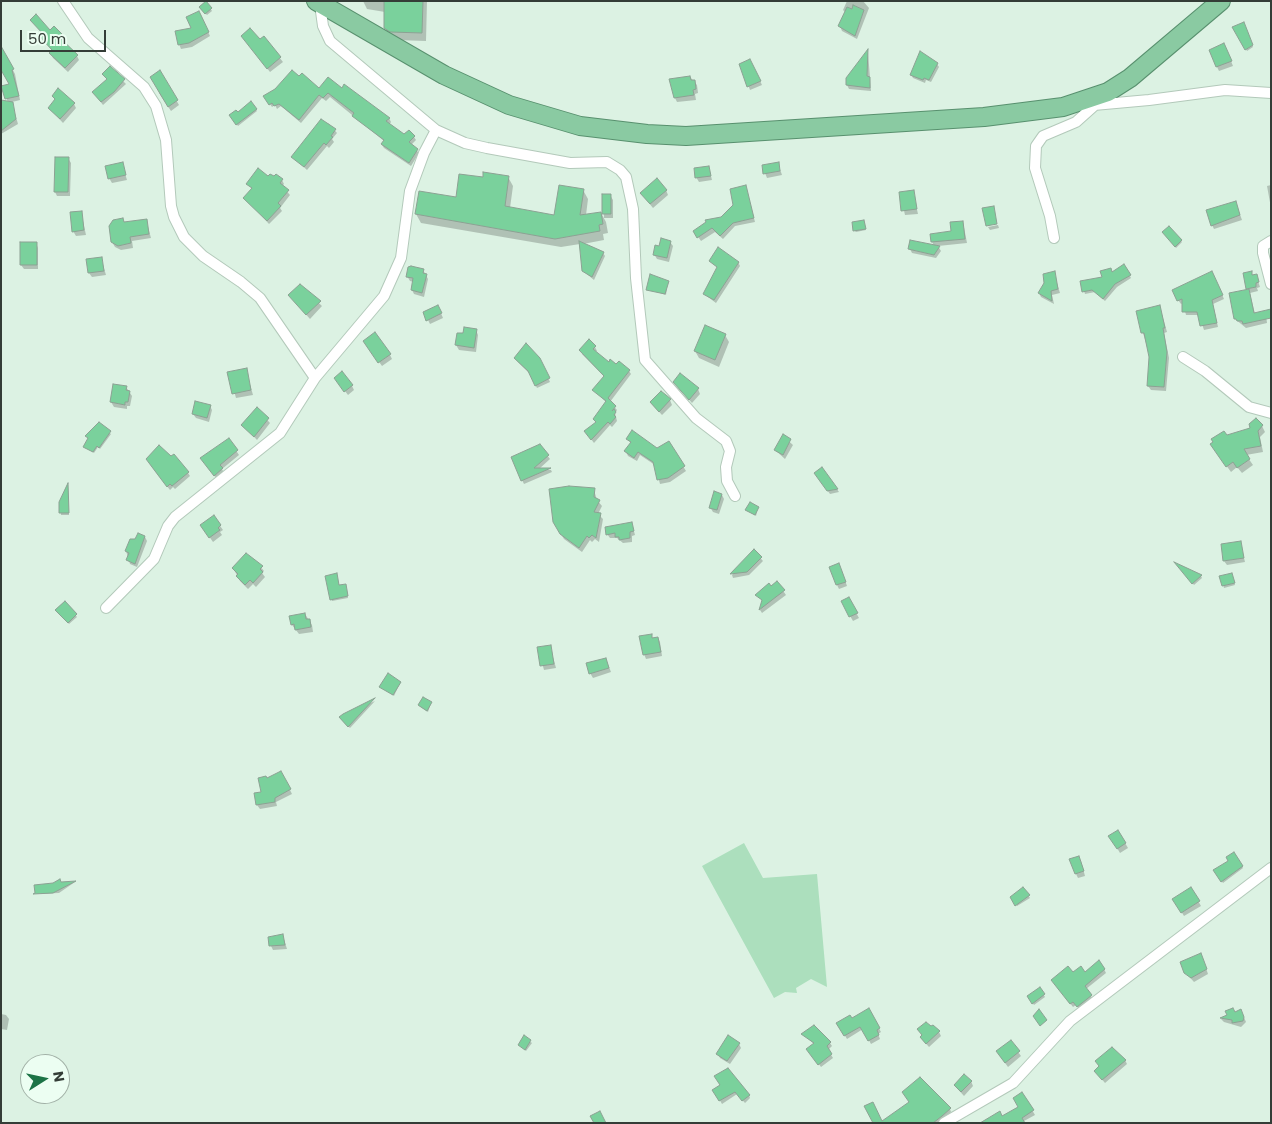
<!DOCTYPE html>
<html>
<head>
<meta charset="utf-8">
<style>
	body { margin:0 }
	#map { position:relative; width:1272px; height:1124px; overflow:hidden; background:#dcf2e3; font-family:Poppins,sans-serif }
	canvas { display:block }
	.frame { position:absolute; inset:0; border:2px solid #343d37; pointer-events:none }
	.north { position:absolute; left:20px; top:1054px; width:50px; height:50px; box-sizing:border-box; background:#ecfef2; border:1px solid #a2b1a7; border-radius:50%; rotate:80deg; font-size:14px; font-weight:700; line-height:20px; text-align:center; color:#343d37 }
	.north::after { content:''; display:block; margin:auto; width:18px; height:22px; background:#1c7346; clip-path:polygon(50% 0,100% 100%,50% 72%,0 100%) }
	.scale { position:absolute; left:20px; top:30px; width:86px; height:22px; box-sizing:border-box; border:2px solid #343d37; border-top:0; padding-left:6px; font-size:15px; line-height:18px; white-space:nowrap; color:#343d37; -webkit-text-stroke:4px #ecfef2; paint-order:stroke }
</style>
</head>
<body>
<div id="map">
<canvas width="1272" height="1124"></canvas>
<div class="frame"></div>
<div class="north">N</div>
<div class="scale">50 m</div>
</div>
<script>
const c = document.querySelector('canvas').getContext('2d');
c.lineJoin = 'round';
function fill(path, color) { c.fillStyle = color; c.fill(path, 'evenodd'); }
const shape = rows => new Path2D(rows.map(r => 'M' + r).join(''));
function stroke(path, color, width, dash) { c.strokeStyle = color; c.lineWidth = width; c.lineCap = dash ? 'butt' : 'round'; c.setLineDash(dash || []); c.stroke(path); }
fill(shape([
	[744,843,763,878,817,874,827,987,811,979,796,988,797,993,785,992,774,998,702,866]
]), '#acdfbd');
fill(shape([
	[363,1,427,1,426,41,396,40,390,37,385,28,385,12,367,9],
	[847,1,863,1,869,8,857,39,842,31,840,26,846,13,843,10],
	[206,2,212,11,207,15,201,9],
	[201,17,210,36,192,47,181,49,179,44],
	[31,20,50,31,54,28,64,39,61,42,77,56,79,60,68,72,53,58,51,54,53,51,43,38,45,36],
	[1243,24,1253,47,1247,51,1234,27],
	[264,38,283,62,270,72,251,48],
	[1226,49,1233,66,1219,71,1217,67],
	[3,51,15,74,20,100,8,103,3,87,11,85],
	[868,52,871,91,849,89,847,85],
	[752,64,762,85,750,90,741,65],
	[937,64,939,67,931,82,926,80,925,83,913,78,911,74],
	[110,68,126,84,103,105,96,96,108,80,104,75],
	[160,72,179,105,171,111,159,93],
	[690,77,697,85,698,93,695,94,696,100,677,102,675,98],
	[342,89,389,118,391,122,389,125,404,136,414,137,416,140,411,145,419,153,411,166,384,148,382,145,384,141,330,97,326,101,322,98,301,123,281,106,277,109,275,105,272,107,265,97],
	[53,96,74,104,76,108,63,123,49,108,56,101],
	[251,103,257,111,238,126,231,116,238,114],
	[1,105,14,110,18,124,1,134],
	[328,123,337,133,332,139,334,142,329,148,327,146,307,170,293,157],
	[68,158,71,163,70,196,57,196,55,192],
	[778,163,782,175,767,178,765,173],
	[122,164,127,180,112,183,109,178],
	[709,168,712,180,699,182,696,177],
	[508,177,513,186,510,208,555,216,583,190,588,199,586,215,601,213,606,222,608,233,603,234,604,240,583,244,603,253,605,256,594,280,583,271,580,244,561,247,421,223,416,214,457,199,484,179],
	[269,178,282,180,284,184,282,186,290,195,280,208,282,211,269,224,245,198,253,190,248,184],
	[1271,185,1271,208,1267,186],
	[746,187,755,222,735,226,723,239,715,232,701,241,694,231,722,219,735,205],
	[666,190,668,195,653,208,644,197],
	[913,192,918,214,905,215,900,193],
	[603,195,610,195,613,200,613,218,604,218],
	[1237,206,1242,220,1214,229,1212,225],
	[81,212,86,235,76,236,73,231],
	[146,220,151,238,132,241,133,248,121,250,115,247,112,242,124,223],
	[864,221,866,230,856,232,855,231],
	[963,222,967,243,938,246,941,251,936,258,912,253,910,249,935,247,932,242,952,232],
	[998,225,999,228,990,230,988,227],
	[1169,228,1182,242,1176,248,1165,234],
	[670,242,673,246,669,262,657,259,654,254,660,247],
	[36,243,38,248,38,269,24,269,21,265],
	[101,258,106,275,92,277,89,273],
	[710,261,738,262,740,266,716,303,704,294,718,268],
	[1124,266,1131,278,1117,287,1105,301,1095,292,1085,294,1084,291],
	[423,270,428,279,424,297,414,294,412,290,414,282,410,281,407,276],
	[1251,272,1253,276,1256,275,1260,287,1257,288,1258,291,1250,293,1255,314,1266,315,1267,323,1246,328,1235,319,1249,290],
	[1054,273,1060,293,1052,295,1054,304,1041,297,1039,293],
	[1214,277,1224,299,1213,304,1218,327,1204,330,1199,315,1186,315,1183,303,1181,304,1178,300],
	[668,282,666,295,647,289],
	[300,285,322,306,310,319,289,295],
	[1160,307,1167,332,1164,333,1169,358,1166,391,1151,390,1148,386,1150,357,1143,333],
	[440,311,443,318,430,324,428,320],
	[476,330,478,335,476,352,459,350,456,345,464,335],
	[725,335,729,342,719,367,699,358,695,351],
	[367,345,390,355,392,359,382,366],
	[595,347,597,351,595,352,609,363,629,371,631,374,610,402,617,410,615,413,617,421,612,427,610,425,594,443,588,435,597,424,594,419,606,402,594,390,605,377,582,354],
	[517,361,541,362,550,382,537,388,530,374],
	[246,370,253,395,236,398,229,373],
	[338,382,352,386,354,390,348,395],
	[677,386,698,389,700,394,692,403],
	[126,387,132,396,130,406,127,406,127,409,114,407,111,402],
	[670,400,672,405,662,415,651,403],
	[210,406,212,410,209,422,196,418,193,414],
	[257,409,270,423,257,440,243,425],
	[99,424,111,434,100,449,98,447,94,453,85,447],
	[1262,426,1265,432,1260,437,1263,452,1246,455,1253,465,1242,473,1237,467,1231,472,1215,450,1214,442],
	[783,436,793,445,785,459,775,450],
	[628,439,657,450,668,442,686,471,670,482,660,484,655,465,640,455,637,461,628,456,626,452,631,444],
	[229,440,239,455,222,469,224,473,217,479,204,462],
	[540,446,550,459,539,469,551,470,552,472,524,484,522,480],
	[149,463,188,473,190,476,175,489,173,487,170,490],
	[822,468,839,492,830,494,817,476],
	[68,485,69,515,61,515,60,503],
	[594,490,597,500,602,506,598,514,603,519,599,542,595,539,592,542,590,540,582,552,564,539,561,534],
	[722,495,724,499,719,514,713,512,710,507],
	[758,508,756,516,746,510],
	[213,516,223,530,220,532,222,535,213,542,204,529],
	[632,524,635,535,632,536,632,542,623,543,617,538,610,538,607,534],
	[145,537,147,541,137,567,130,564,126,551],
	[1240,542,1245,562,1227,565,1224,561],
	[754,551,763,561,749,575,733,578,732,575],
	[255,560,264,571,262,573,265,577,256,587,253,584,248,589,240,581,233,568],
	[1178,565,1201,576,1202,578,1194,585],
	[841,569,847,586,839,589,837,585],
	[337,575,339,586,346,587,348,598,332,601,327,577],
	[1232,576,1235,585,1224,588,1221,577],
	[777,582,786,595,762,613,760,610,763,601,757,595],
	[848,598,859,618,853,621,842,602],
	[65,603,77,617,69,624,58,612],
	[305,614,312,625,313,632,299,634,292,625],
	[651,635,653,639,658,638,660,642,662,656,646,659,644,654],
	[550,646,556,668,544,670,538,648],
	[606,659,611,672,593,678,590,673],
	[400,683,394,696,381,687],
	[375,701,350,728,341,719,343,715],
	[431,703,428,712,419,706],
	[281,772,292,794,276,802,277,806,260,809,257,805,267,780],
	[1118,831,1128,848,1120,853,1110,836],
	[1234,854,1243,868,1223,883,1215,871,1230,862],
	[1081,861,1085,876,1078,878,1076,874],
	[75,882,59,893,35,894,61,883],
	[1023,888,1030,898,1017,906,1011,897],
	[1191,889,1201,906,1184,916,1174,900],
	[283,936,287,949,273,950,271,946],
	[1203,959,1208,974,1194,982,1185,972],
	[1104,969,1106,973,1086,989,1093,999,1080,1010,1076,1005,1073,1007,1054,983,1073,974],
	[1040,989,1045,997,1034,1005,1029,997],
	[869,1010,881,1032,878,1034,880,1039,871,1044,863,1029,847,1039,838,1024,852,1020],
	[1,1014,6,1015,9,1019,7,1030,1,1029],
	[1243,1015,1246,1022,1241,1027,1224,1022,1221,1019],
	[939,1032,941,1036,929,1047,921,1038],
	[803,1034,830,1043,832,1046,828,1050,833,1058,821,1067,810,1052,814,1044],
	[524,1037,532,1043,526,1051,519,1045],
	[1010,1041,1021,1056,1008,1067,1000,1056],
	[739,1044,741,1048,730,1064,720,1058,718,1054],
	[1125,1060,1127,1064,1105,1083,1095,1071],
	[60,1080,66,1086,62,1091,60,1089],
	[971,1081,973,1086,964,1096,955,1086],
	[721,1086,749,1095,750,1098,745,1103,737,1094,722,1104,714,1090],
	[1022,1093,1035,1115,1024,1121,1002,1118,1020,1108],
	[950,1109,951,1112,938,1123,875,1123]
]), '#0003');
const building = shape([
	[206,1,212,8,205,14,199,7,206,1],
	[384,1,423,1,422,33,390,32,384,28,384,1],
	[853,5,864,10,855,36,838,26,847,7,852,9,853,5],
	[199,11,209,32,189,43,178,45,175,31,191,28,186,17,199,11],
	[36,14,50,30,54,26,62,34,59,37,78,55,65,68,49,53,52,50,41,38,44,35,30,20,36,14],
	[1244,22,1253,45,1245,50,1232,27,1244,22],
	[250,28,260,39,264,36,281,57,267,69,241,36,250,28],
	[1224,43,1232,61,1216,67,1209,50,1224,43],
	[1,46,14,69,12,70,19,96,5,99,1,86,9,84,1,70,1,46],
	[868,49,867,76,870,77,870,88,846,85,846,78,868,49],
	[920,51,938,63,929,80,924,78,923,80,910,75,920,51],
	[750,59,761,81,747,87,739,64,750,59],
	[110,66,125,79,114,92,101,102,92,92,107,79,102,74,110,66],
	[160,70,178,100,168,107,150,77,160,70],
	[292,70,299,76,302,73,319,88,328,77,342,88,344,84,390,118,386,121,404,134,409,130,415,136,409,142,418,149,409,163,381,144,384,140,352,116,354,113,328,93,323,98,319,95,299,120,279,104,274,106,272,103,269,105,263,96,275,89,292,70],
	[690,76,691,80,695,80,696,89,693,90,694,95,674,98,669,79,690,76],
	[58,88,75,103,60,119,48,108,55,99,52,96,58,88],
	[1,100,13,102,16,119,1,131,1,100],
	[251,101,257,109,236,125,229,115,236,110,238,112,251,101],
	[321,119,336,129,331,136,333,137,326,145,324,143,304,167,291,157,321,119],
	[55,157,69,157,68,192,54,192,55,157],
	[123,162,126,175,108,179,105,166,123,162],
	[779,162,780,171,763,174,762,165,779,162],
	[709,166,711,176,695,178,694,168,709,166],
	[258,168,268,176,270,174,274,176,276,174,283,179,280,183,289,190,278,203,281,206,267,221,243,198,252,188,246,184,258,168],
	[483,172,509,176,505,206,554,215,559,185,584,189,580,215,601,212,603,224,599,225,600,231,555,239,415,214,419,191,456,197,459,174,483,177,483,172],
	[657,178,667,190,650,204,640,193,657,178],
	[746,185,754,218,733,223,720,236,712,228,697,238,693,231,706,222,705,220,721,217,733,205,730,189,746,185],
	[914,190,917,209,901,211,899,192,914,190],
	[602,194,611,194,611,214,602,214,602,194],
	[1236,201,1240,215,1211,226,1206,210,1236,201],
	[994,206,997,224,986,226,982,208,994,206],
	[82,211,84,230,72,232,70,212,82,211],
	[123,218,124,222,147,219,149,234,130,237,131,243,118,246,111,242,109,226,113,220,123,218],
	[864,220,866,229,853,231,852,222,864,220],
	[963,221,965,239,931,242,930,234,951,231,950,222,963,221],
	[1169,226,1182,240,1175,247,1162,232,1169,226],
	[661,238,671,241,667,258,653,255,655,245,659,246,661,238],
	[910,240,940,246,934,255,908,249,910,240],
	[579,241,604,252,592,277,582,271,579,241],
	[20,242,37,242,37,265,20,265,20,242],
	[718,247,739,262,714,300,703,294,717,267,709,261,718,247],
	[102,257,104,271,88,273,86,259,102,257],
	[1124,264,1131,275,1115,284,1103,299,1092,290,1082,292,1080,281,1102,277,1100,271,1111,268,1112,272,1124,264],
	[411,266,424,269,423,273,427,274,422,293,411,290,413,278,406,277,408,267,411,266],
	[1055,271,1058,289,1051,291,1052,301,1038,293,1044,283,1043,274,1055,271],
	[1212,271,1223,295,1212,300,1217,323,1200,326,1197,312,1182,312,1182,299,1177,301,1172,290,1212,271],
	[1252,271,1252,275,1257,274,1259,282,1256,283,1256,287,1246,289,1243,273,1252,271],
	[650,274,669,281,665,294,646,290,650,274],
	[300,284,321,301,306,315,288,295,300,284],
	[1249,289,1254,313,1271,309,1271,318,1243,324,1242,321,1237,321,1236,319,1234,319,1229,293,1249,289],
	[438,305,442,313,426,321,423,312,438,305],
	[1160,305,1165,328,1163,328,1167,352,1164,387,1147,386,1149,357,1144,333,1141,333,1136,311,1160,305],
	[705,325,726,334,715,360,694,351,705,325],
	[464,327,477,329,474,348,455,345,457,333,463,333,464,327],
	[375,332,391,354,378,363,363,341,375,332],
	[589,339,596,346,593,349,609,362,610,359,616,364,619,361,630,370,608,398,616,406,612,411,614,409,616,412,614,415,616,417,610,424,608,422,591,440,584,431,596,422,593,419,606,401,592,390,604,376,579,350,589,339],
	[526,343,540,358,550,378,535,386,528,371,514,358,526,343],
	[247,368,251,390,232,394,227,372,247,368],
	[342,371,353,385,344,392,334,378,342,371],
	[680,373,699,388,689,400,673,382,680,373],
	[113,384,127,386,126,390,130,391,128,402,125,402,125,405,110,402,113,384],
	[661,391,671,399,659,412,650,402,661,391],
	[195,401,211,405,207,418,192,414,195,401],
	[257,407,269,418,254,437,241,425,257,407],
	[1256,418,1263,425,1258,431,1261,446,1244,449,1250,459,1237,468,1233,462,1226,467,1210,444,1213,442,1211,439,1224,431,1227,435,1250,428,1249,424,1256,418],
	[99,422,111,431,99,448,97,446,93,452,83,447,88,438,85,436,99,422],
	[632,430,657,448,669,441,685,466,668,478,657,480,653,462,638,452,634,458,624,451,631,442,626,439,632,430],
	[783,434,791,439,783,455,774,450,783,434],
	[229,438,238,450,220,465,223,468,214,476,200,458,229,438],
	[540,444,549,455,534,468,551,468,521,481,511,457,540,444],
	[159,445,171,456,174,454,189,472,172,486,170,484,167,487,146,459,159,445],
	[822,467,838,489,827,491,814,473,822,467],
	[68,483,69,513,59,513,59,502,68,483],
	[569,486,595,488,594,497,600,500,594,512,601,513,596,538,592,535,589,538,587,536,579,548,560,534,553,522,549,489,569,486],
	[714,491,722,494,717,510,709,508,714,491],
	[750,502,759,507,755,515,745,510,750,502],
	[214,515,221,525,218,528,220,530,209,538,200,525,214,515],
	[632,522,634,531,630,532,630,538,619,540,619,537,615,537,615,533,606,535,605,527,632,522],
	[138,533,145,536,135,564,126,560,129,553,125,551,130,539,135,539,138,533],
	[1241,541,1244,558,1223,561,1221,544,1241,541],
	[754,549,762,557,747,572,730,574,754,549],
	[246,553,263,566,260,569,263,572,253,583,250,580,245,585,236,576,238,574,232,568,246,553],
	[1174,562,1202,575,1192,584,1174,562],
	[839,563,846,582,836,585,829,567,839,563],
	[337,573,339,585,346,584,348,596,330,600,325,576,337,573],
	[1232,573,1235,583,1222,586,1219,576,1232,573],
	[777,581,785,590,759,610,762,600,755,595,769,583,771,586,777,581],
	[849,597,858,613,849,617,841,601,849,597],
	[65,601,77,614,68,623,55,610,65,601],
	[305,613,306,619,310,619,311,627,295,630,294,624,291,625,289,616,305,613],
	[652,634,652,638,658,637,661,652,643,655,639,636,652,634],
	[551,645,554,664,540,666,537,647,551,645],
	[606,658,609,668,589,674,586,663,606,658],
	[388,673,401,682,393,695,379,687,388,673],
	[423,697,432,702,427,711,418,705,423,697],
	[375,698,348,727,339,717,343,714,375,698],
	[281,771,291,789,275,798,275,802,256,805,254,793,261,792,258,778,266,776,267,778,281,771],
	[1118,830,1126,843,1117,849,1108,836,1118,830],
	[1234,852,1243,866,1221,882,1213,870,1228,861,1226,857,1234,852],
	[1079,856,1084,871,1075,874,1069,859,1079,856],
	[60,879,61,882,76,881,53,893,33,894,35,893,34,885,53,883,60,879],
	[1023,887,1030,895,1015,906,1010,897,1023,887],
	[1191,887,1200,901,1181,913,1172,899,1191,887],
	[283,934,285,945,269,946,268,937,283,934],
	[1201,953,1207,969,1191,978,1184,973,1180,962,1201,953],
	[1099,960,1105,969,1085,986,1092,995,1077,1007,1073,1002,1070,1004,1051,980,1068,966,1073,972,1081,966,1085,972,1099,960],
	[1040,987,1045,994,1032,1004,1027,996,1040,987],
	[869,1008,880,1028,877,1030,879,1035,868,1041,860,1027,844,1036,836,1023,850,1015,852,1018,869,1008],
	[1233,1008,1235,1012,1241,1009,1244,1017,1243,1021,1232,1023,1232,1020,1220,1018,1227,1015,1225,1011,1233,1008],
	[1039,1009,1047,1020,1040,1026,1033,1016,1039,1009],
	[926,1022,931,1026,933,1025,940,1031,926,1044,920,1037,922,1035,917,1029,926,1022],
	[814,1025,831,1042,827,1046,832,1054,818,1065,806,1049,814,1043,801,1034,814,1025],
	[524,1035,531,1040,525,1050,518,1045,524,1035],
	[728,1035,740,1043,727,1061,716,1054,728,1035],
	[1011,1040,1020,1051,1005,1063,996,1051,1011,1040],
	[1112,1047,1126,1060,1102,1080,1094,1071,1099,1066,1095,1061,1112,1047],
	[728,1068,750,1095,742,1101,735,1092,719,1101,712,1090,720,1085,714,1076,728,1068],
	[964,1074,972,1081,961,1092,954,1085,964,1074],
	[920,1077,951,1108,942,1116,933,1123,873,1123,864,1106,873,1102,882,1121,909,1102,902,1092,920,1077],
	[1022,1092,1034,1110,1022,1118,1025,1123,980,1123,1000,1111,1002,1116,1018,1107,1013,1098,1022,1092],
	[600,1111,606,1123,594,1123,590,1116,600,1111]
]);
fill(building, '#7ad19c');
stroke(building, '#8ca193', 1);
const minor = shape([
	[63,1,88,38,144,87,156,106,166,140,171,206,174,217,184,237,203,256,241,282,260,298,315,378],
	[320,4,323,26,330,41,436,130,465,143,487,148,570,163,607,162,620,170,626,177,633,209,636,278,645,360,696,418,726,441,730,451,726,467,727,481,735,496],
	[1083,106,1149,100,1225,90,1271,93],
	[1054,238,1050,216,1035,168,1036,146,1043,136,1076,122,1095,105],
	[1271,241,1263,246,1263,253,1271,284],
	[1183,357,1205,371,1249,407,1271,413],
	[106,608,154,559,168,526,175,517,280,433,315,378,384,296,401,258,410,191,424,153,436,130],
	[944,1123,1013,1083,1070,1021,1271,868]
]);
const trunk = shape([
	[316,1,444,75,509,105,580,126,647,134,686,136,984,117,1063,107,1108,92,1130,78,1221,1]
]);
stroke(minor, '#b3c9ba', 12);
stroke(trunk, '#58906e', 20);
stroke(minor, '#fff', 10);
stroke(trunk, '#8acaa2', 18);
</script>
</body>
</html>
